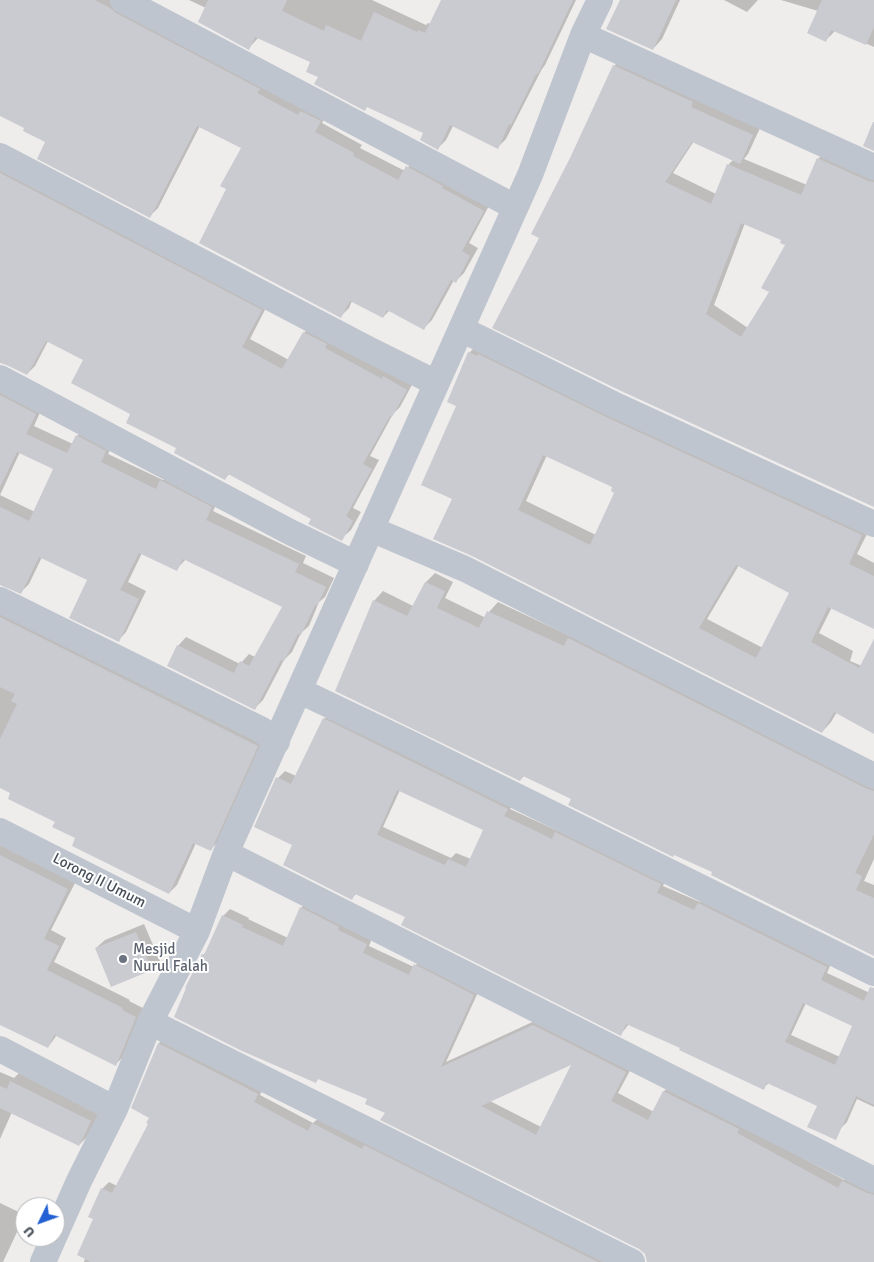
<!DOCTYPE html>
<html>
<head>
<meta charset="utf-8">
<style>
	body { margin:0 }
	#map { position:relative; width:874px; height:1262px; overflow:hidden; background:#efecec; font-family:Signika,sans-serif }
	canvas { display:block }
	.north { position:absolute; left:15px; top:1197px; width:50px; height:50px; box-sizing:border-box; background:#fff; border:1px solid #b5b8bc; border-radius:50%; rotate:228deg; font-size:14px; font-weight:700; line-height:20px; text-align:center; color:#464e58 }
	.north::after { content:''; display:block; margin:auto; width:18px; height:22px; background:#2260d3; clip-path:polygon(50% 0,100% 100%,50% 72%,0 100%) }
</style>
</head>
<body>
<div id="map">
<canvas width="874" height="1262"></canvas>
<div class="north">U</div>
</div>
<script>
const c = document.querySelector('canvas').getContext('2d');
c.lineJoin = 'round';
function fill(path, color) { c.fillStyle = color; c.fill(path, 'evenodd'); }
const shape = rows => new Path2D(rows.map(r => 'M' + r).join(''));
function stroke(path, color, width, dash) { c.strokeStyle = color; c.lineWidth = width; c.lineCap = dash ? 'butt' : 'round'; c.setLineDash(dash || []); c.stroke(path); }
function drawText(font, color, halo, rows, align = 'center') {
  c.font = font + ' Signika,sans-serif'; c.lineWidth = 4; c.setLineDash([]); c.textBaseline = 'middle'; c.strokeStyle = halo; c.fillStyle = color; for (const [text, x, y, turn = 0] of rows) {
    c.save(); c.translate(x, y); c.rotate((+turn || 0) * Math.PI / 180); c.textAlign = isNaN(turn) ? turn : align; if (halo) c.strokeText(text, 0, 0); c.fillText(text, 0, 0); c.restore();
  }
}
fill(shape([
	[0,0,119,0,328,113,322,123,362,145,360,148,405,171,415,159,491,202,469,243,478,248,464,273,456,281,454,280,432,320,424,328,390,310,383,317,352,301,349,308,341,316,228,189,242,148,200,126,158,208,150,216,26,128,0,114],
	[189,0,372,0,426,25,428,23,431,24,442,0,576,0,545,65,542,69,506,139,498,147,453,126,446,140,438,148,425,132,368,106,365,109,320,77,311,62,258,38,249,48,206,8],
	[621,0,680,0,662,39,653,49],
	[724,0,758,0,747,12],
	[781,0,874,0,874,47,836,30,826,40,818,11],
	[623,57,761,126,748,154,744,159,807,185,818,159,827,150,874,171,874,506,540,238,571,159,614,66],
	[694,141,733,160,729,164,716,194,673,173],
	[745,223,783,239,787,245,771,292,748,328,714,305],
	[0,160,269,302,250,339,289,360,304,333,312,324,414,381,400,407,393,414,370,456,379,460,353,508,361,512,351,530,342,538,313,518,230,473,225,479,178,447,132,414,84,359,48,341,35,366,27,374,0,362],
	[478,344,871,526,857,554,874,563,874,583,832,607,819,633,853,651,850,661,862,666,874,643,874,732,837,712,831,722,822,732,454,498,457,405,469,353],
	[547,455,614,487,616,492,596,535,526,501],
	[739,565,791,592,763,648,707,619],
	[0,382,43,406,34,426,73,444,77,436,85,428,114,443,108,454,163,480,170,473,219,499,213,511,306,556,303,563,334,578,325,597,319,602,309,626,301,633,292,652,284,660,263,700,255,708,178,646,186,637,240,664,249,654,255,657,284,606,186,559,176,570,142,553,128,582,146,591,126,632,118,641,89,579,42,557,29,584,21,592,0,584,0,495,35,512,55,469,20,452,0,495],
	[435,573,453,582,445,598,486,618,489,612,498,602,874,779,874,859,864,881,874,885,874,955,572,798,524,776,520,780,374,601,383,591,413,606,426,582],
	[0,604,265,737,218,842,210,850,196,843,177,885,169,893,77,837,12,792,0,787],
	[331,712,514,801,510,809,558,831,667,877,663,886,700,902,706,896,833,959,827,973,870,993,874,989,874,1107,857,1099,847,1122,840,1129,819,1106,769,1083,763,1088,681,1047,629,1024,621,1034,407,916,357,893,352,898,294,844,278,778,285,771,296,776,324,719],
	[400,790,484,829,471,859,456,853,451,858,383,827],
	[806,1003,854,1025,840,1057,791,1035],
	[0,843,76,881,51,930,66,938,54,962,130,1000,129,1001,143,1008,124,1056,116,1064,57,1035,48,1047,0,1017],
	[308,901,373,936,369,946,414,967,422,958,480,988,446,1062,541,1018,633,1065,618,1093,654,1112,664,1091,672,1084,743,1126,844,1180,850,1174,874,1186,874,1262,648,1262,645,1253,639,1248,386,1112,203,955,207,951,223,916,230,909,249,918,248,919,288,938,301,908],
	[573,1062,541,1127,490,1101],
	[144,924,160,961,151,969,96,948,105,940],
	[166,1036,264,1087,260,1095,313,1123,320,1117,619,1262,84,1262,102,1189,109,1182,117,1186,150,1123,151,1117,133,1108,159,1043],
	[21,1071,101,1111,89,1135,79,1145,12,1112,0,1139,0,1072,14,1078],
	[0,1203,25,1215,3,1262,0,1262]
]), '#0003');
fill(shape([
	[0,0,95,0,110,8,116,13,260,89,257,93,298,115,300,111,321,121,315,132,354,153,353,156,398,180,406,166,443,186,442,188,484,211,462,251,470,256,456,283,451,280,424,330,387,310,383,318,350,301,341,318,199,243,226,189,220,186,241,148,197,126,150,218,37,159,45,142,23,131,24,128,0,116],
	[208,0,287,0,282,11,324,31,326,25,361,41,374,12,417,32,418,30,425,33,441,0,573,0,538,74,536,74,511,125,509,124,498,149,450,125,438,150,420,140,423,133,367,107,365,111,314,84,318,77,306,72,310,62,255,37,249,50,198,22],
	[620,0,676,0,653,50,606,29],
	[822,0,874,0,874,27,866,45,831,30,826,42,807,33],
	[613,65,693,102,691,107,753,135,740,164,692,142,665,182,711,204,727,164,801,195,817,158,868,181,874,182,874,507,619,390,492,328,539,238,531,234,570,158],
	[741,223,781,240,780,243,785,245,761,288,769,292,741,337,706,314],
	[873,122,874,122,874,151,863,146],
	[0,173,262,310,242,347,282,369,303,332,327,344,325,348,382,379,383,376,407,390,392,417,390,416,363,464,372,469,346,516,353,521,342,541,308,524,311,519,228,474,225,480,174,453,176,448,126,423,130,414,71,383,83,360,46,341,27,375,7,365,0,363],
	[468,352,477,356,478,354,606,417,862,535,849,564,874,576,874,629,828,607,811,642,859,668,874,639,874,734,834,712,822,733,472,556,433,539,452,499,421,485,456,406,447,402],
	[543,455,612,487,611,491,614,493,590,545,518,510],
	[736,565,789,593,756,658,699,628],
	[0,395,36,414,26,434,67,453,76,435,106,451,101,462,156,489,160,480,212,507,206,520,299,564,295,572,326,587,317,606,315,605,301,635,298,634,284,661,281,660,255,710,167,666,177,645,234,673,240,661,249,666,282,607,183,559,177,571,139,553,120,590,139,599,119,642,69,618,87,580,39,557,21,594,0,585,0,507,29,521,53,469,17,452,0,487],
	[425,582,445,591,437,608,479,628,487,611,564,646,568,638,867,789,874,791,874,834,855,873,862,876,856,890,874,898,874,956,711,875,712,872,674,855,673,857,568,805,571,799,523,776,520,781,335,691,373,600,407,616],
	[0,617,258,746,211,851,193,843,169,894,72,846,75,838,52,827,55,822,8,799,10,793,0,788,0,739,17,704,11,701,15,694,0,687],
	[323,718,508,809,504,816,552,839,555,832,661,884,657,893,694,910,698,903,827,967,821,980,864,1001,870,987,874,988,874,1105,856,1096,836,1140,807,1127,817,1106,767,1083,764,1090,679,1050,680,1048,626,1024,621,1036,401,925,405,917,355,894,352,900,283,865,292,845,254,827,276,777,291,784],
	[397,790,483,830,466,867,448,859,445,865,377,835],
	[803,1003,852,1026,835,1065,785,1042],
	[0,855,68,889,44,939,59,946,47,970,123,1008,122,1010,136,1017,116,1066,54,1035,48,1048,0,1025],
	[300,907,339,927,338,930,367,944,363,953,409,975,414,964,474,995,441,1067,533,1025,626,1072,611,1101,648,1120,663,1091,739,1129,737,1133,838,1188,842,1181,867,1193,874,1195,874,1262,647,1262,645,1254,639,1249,380,1120,385,1113,365,1104,367,1099,318,1079,316,1083,242,1051,174,1017,186,988,185,988,202,954,204,955,222,915,243,925,242,927,283,946],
	[571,1065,536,1135,481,1106],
	[136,932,152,970,111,987,95,948],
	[158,1043,258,1094,254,1102,308,1131,312,1123,362,1149,364,1145,598,1262,91,1262,77,1255,93,1219,88,1217,101,1188,112,1193,148,1124,146,1123,149,1118,131,1108],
	[10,1081,91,1121,79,1146,0,1108,0,1086,7,1089]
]), '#cacbd1');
stroke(shape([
	[123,0,515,207],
	[583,35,874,167],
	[0,156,366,348,436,383],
	[461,329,613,404,874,524],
	[0,378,290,532,356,564],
	[371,529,465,569,874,776],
	[0,600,262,730,277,742],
	[300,691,409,743,874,973],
	[0,831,197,931],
	[226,853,874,1180],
	[150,1022,632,1262],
	[0,1049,115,1109],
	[55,1235,79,1181,115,1109,150,1022,197,931,226,853,530,175,583,35,600,0],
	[43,1262,54,1237]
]), '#bec5ce', 26);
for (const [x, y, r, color] of [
	[123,959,5,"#6b7280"]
]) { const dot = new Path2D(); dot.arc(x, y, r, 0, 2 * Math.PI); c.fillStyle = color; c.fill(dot); stroke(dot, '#fff', 2); }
drawText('15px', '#464e58', '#fff', [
	["Lorong II Umum",99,881,27]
]);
drawText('15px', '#5b616d', '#fff', [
	["Mesjid",133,950],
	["Nurul Falah",133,967]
], 'left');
</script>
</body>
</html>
